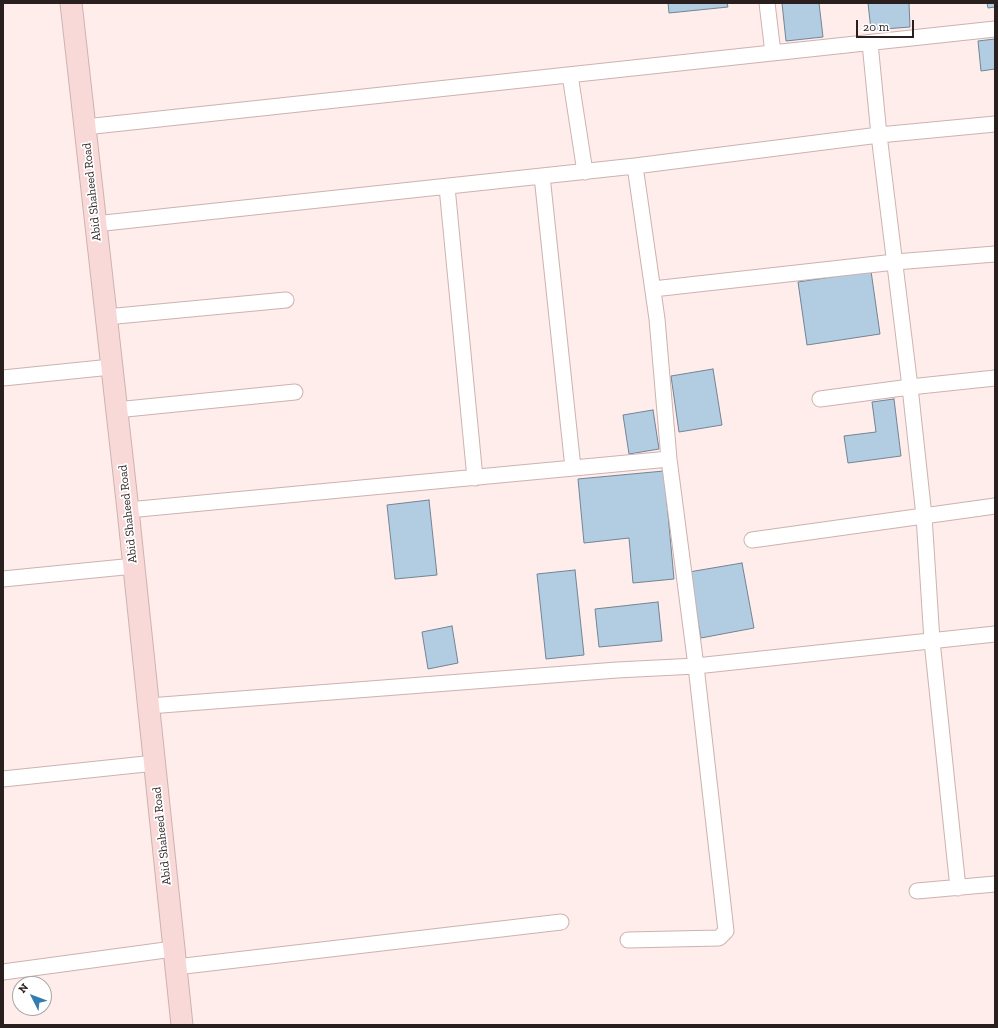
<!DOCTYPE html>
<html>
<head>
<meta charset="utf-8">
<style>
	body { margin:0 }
	#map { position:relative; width:998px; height:1028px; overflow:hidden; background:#feedeb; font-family:"Zilla Slab",serif }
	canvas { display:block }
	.frame { position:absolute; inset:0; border:4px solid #291f1e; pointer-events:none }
	.north { position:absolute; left:12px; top:976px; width:40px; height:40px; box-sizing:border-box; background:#fff; border:1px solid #a9a5a5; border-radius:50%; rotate:312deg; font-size:11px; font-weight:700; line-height:16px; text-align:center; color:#291f1e }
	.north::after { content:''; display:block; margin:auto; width:14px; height:18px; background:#327caf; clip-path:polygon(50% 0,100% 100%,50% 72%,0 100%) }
	.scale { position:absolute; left:856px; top:20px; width:58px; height:18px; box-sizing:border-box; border:2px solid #291f1e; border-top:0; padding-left:5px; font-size:12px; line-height:14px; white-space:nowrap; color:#291f1e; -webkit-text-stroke:3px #fff; paint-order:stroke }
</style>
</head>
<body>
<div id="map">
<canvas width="998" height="1028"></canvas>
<div class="frame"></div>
<div class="north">N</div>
<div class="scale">20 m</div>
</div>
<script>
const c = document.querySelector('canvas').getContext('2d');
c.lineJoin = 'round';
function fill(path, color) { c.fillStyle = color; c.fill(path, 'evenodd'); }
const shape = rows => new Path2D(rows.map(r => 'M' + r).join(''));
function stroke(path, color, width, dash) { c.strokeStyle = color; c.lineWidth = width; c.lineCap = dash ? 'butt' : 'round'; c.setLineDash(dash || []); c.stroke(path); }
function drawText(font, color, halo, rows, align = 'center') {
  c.font = font + ' "Zilla Slab",serif'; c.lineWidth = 3.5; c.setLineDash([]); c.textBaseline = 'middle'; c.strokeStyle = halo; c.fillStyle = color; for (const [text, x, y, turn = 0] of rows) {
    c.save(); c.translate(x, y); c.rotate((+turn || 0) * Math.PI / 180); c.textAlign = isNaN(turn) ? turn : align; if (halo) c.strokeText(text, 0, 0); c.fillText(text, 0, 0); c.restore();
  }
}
const building = shape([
	[668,3,727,3,728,7,669,13,668,3],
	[782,3,819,3,823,37,786,41,782,3],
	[868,3,909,3,910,27,871,30,868,3],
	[987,3,995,3,995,7,988,8,987,3],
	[995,39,995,69,981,71,978,41,995,39],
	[871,271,880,334,807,345,798,282,871,271],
	[713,369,722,425,679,432,671,376,713,369],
	[894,399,901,456,848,463,844,436,876,432,872,402,894,399],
	[653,410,659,449,629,454,623,415,653,410],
	[664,471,674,579,633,583,629,538,584,543,578,479,664,471],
	[429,500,437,575,395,579,387,505,429,500],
	[742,563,754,628,701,638,689,572,742,563],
	[575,570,584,655,546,659,537,574,575,570],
	[658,602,662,641,599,647,595,609,658,602],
	[452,626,458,663,428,669,422,632,452,626]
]);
fill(building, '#b2cce2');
stroke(building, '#728493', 1);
const street = shape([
	[767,3,773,53],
	[870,43,879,135,910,387,924,516,932,641,958,888],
	[570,75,585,172],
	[85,127,995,29],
	[542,176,573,468],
	[447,187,475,478],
	[95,224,635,166,879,135,995,124],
	[653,289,895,262,995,254],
	[106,317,286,300],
	[3,378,111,367],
	[820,399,910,387,995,378],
	[116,410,295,392],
	[128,510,669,459],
	[752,540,995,506],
	[3,579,134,566],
	[149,706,617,670,696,666,995,634],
	[3,779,155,763],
	[917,891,995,884],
	[628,940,719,938,726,931,696,666,669,459,657,319,635,166],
	[176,967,561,922],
	[3,972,173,949]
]);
const secondary = shape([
	[71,3,128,510,182,1025]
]);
stroke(street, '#cdb2b0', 17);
stroke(secondary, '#cdb2b0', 23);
stroke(street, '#fff', 15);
stroke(secondary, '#f8d9d8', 21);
drawText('12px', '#291f1e', '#fff', [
	["Abid Shaheed Road",92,192,-96],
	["Abid Shaheed Road",128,514,-96],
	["Abid Shaheed Road",162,836,-96]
]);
</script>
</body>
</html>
